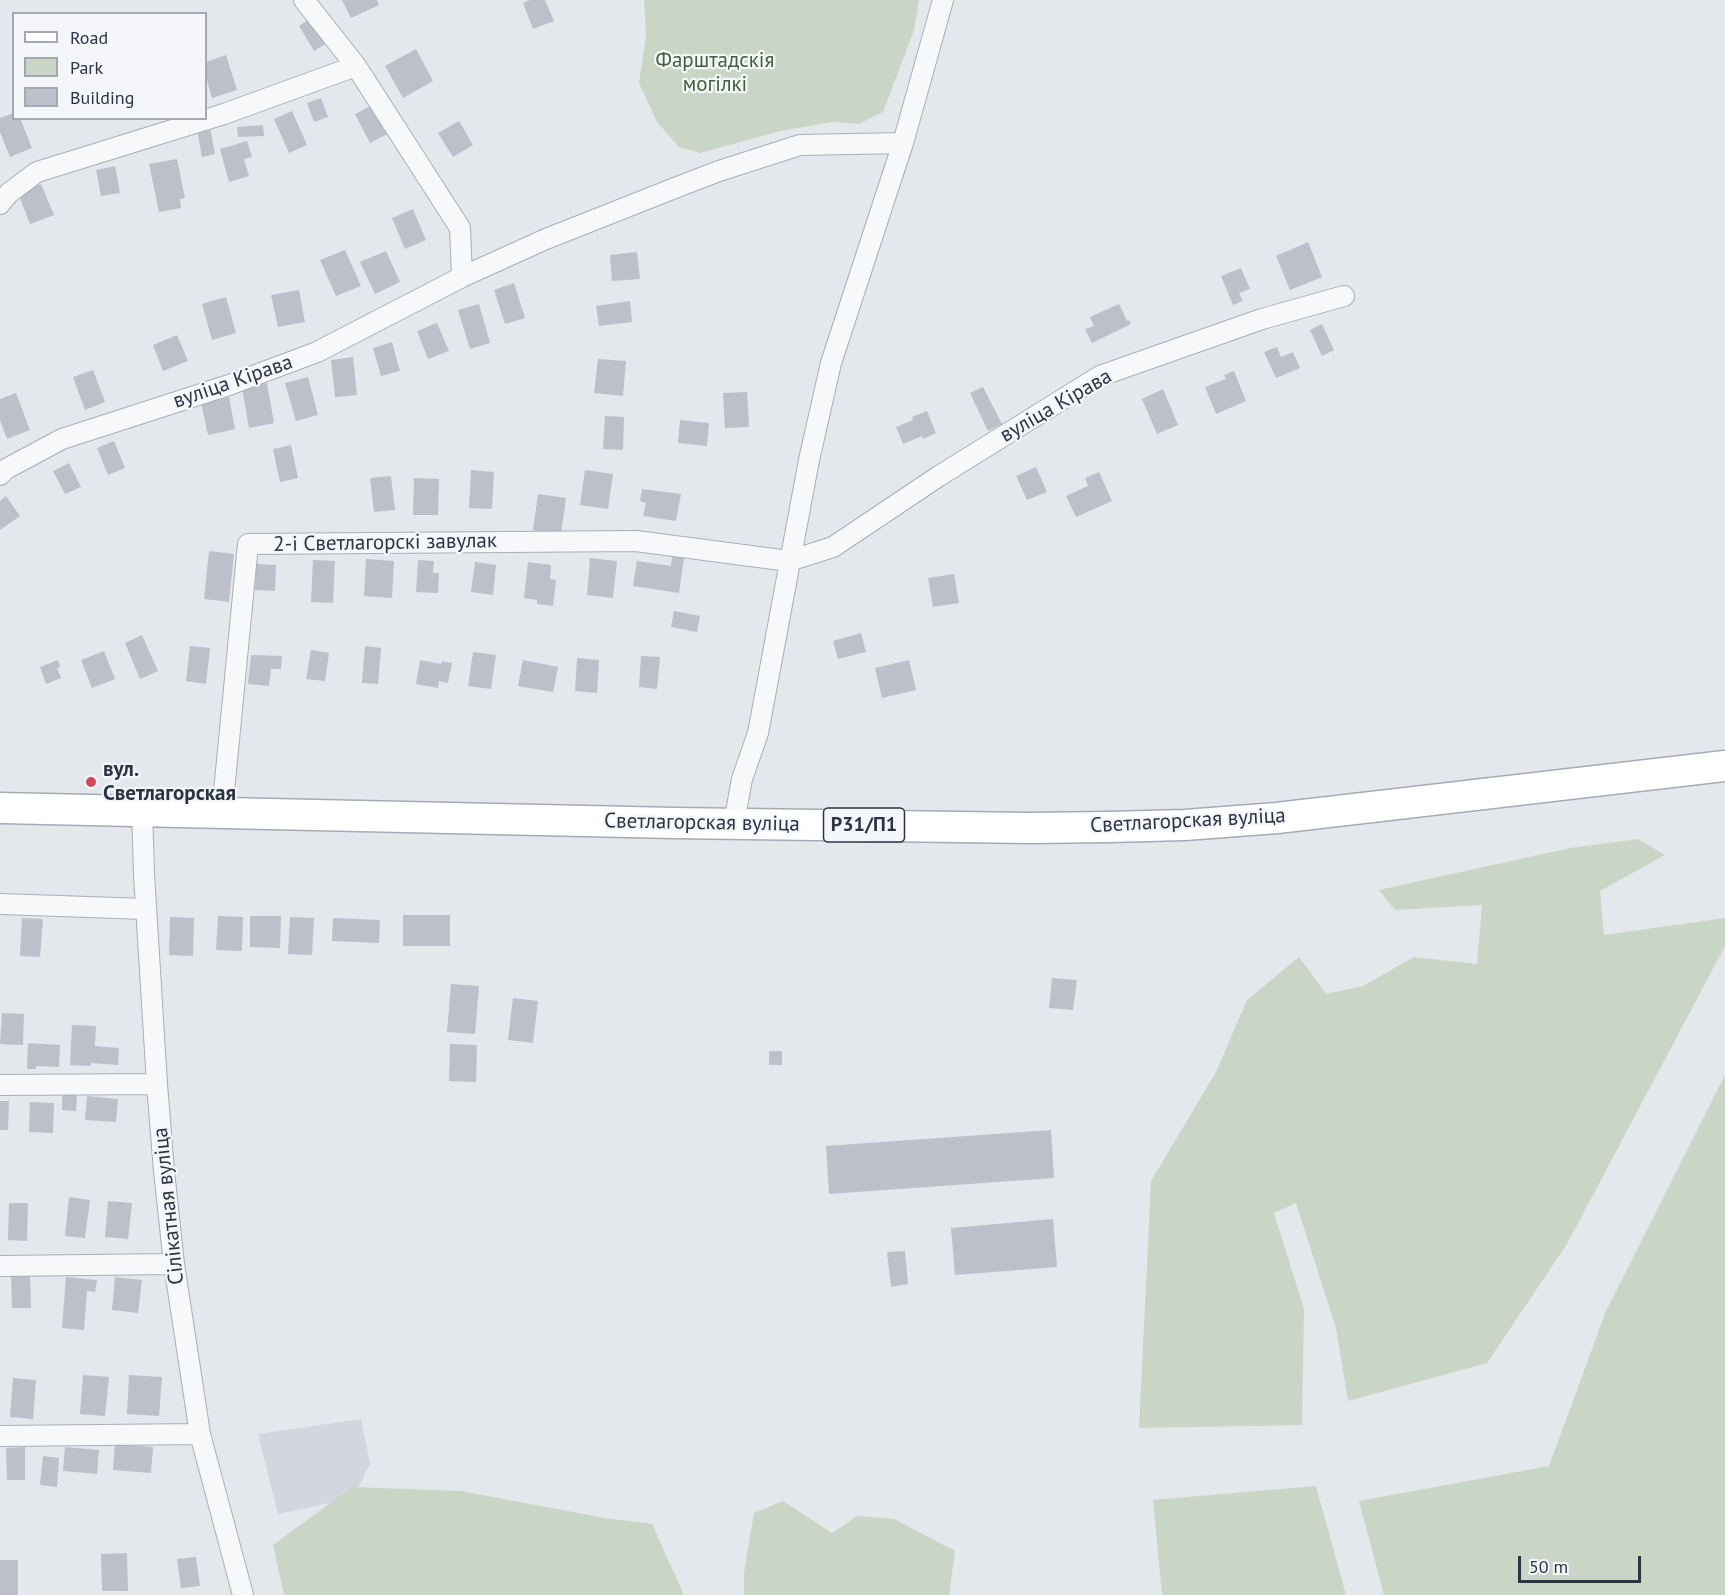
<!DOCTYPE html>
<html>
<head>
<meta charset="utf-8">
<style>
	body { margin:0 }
	#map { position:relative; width:1725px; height:1595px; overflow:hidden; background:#e4e7ec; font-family:"PT Sans",sans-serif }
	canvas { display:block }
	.legend { position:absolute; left:12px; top:12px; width:195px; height:108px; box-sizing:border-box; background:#f4f6f9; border:2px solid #a4a8b1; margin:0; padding:8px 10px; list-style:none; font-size:18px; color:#2b3445 }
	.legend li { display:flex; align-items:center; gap:12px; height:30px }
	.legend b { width:30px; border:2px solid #a4a8b1 }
	.scale { position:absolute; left:1518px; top:1556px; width:123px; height:27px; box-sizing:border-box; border:3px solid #2b3445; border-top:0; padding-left:8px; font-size:18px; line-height:21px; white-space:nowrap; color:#2b3445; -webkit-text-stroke:4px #f4f6f9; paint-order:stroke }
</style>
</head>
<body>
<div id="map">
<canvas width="1725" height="1595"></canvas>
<ul class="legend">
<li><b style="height:8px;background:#fff"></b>Road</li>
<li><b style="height:16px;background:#c9d6c5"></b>Park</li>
<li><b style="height:16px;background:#bbc0ca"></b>Building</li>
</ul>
<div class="scale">50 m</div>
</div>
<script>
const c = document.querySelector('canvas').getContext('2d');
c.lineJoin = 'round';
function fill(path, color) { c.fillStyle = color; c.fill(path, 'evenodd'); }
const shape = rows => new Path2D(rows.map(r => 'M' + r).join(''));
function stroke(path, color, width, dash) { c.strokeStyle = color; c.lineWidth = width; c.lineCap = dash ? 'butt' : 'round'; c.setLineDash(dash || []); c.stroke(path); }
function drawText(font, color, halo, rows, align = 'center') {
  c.font = font + ' "PT Sans",sans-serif'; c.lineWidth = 4.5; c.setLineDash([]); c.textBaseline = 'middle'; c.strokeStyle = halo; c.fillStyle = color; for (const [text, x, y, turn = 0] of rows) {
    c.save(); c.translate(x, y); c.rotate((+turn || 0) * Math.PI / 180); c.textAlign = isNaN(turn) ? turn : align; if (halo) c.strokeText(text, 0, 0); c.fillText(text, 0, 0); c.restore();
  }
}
fill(shape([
	[361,1419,370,1464,353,1498,278,1514,258,1434]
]), '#d2d6de');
fill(shape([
	[644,0,919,0,914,30,883,112,859,124,833,122,780,131,700,153,679,147,657,122,639,83,646,36],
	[1638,839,1665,855,1600,891,1604,935,1725,918,1725,946,1567,1244,1487,1363,1348,1401,1336,1328,1296,1203,1274,1213,1304,1309,1302,1425,1139,1428,1151,1181,1216,1072,1247,1000,1299,957,1326,994,1363,986,1414,957,1477,964,1482,905,1395,910,1379,890,1570,848],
	[1725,1075,1725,1595,1384,1595,1359,1501,1549,1466,1606,1311],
	[1316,1486,1346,1595,1162,1595,1153,1500],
	[352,1487,461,1491,605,1518,652,1524,684,1595,284,1595,273,1545],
	[783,1501,832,1533,857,1516,894,1519,955,1551,949,1595,744,1595,744,1573,754,1513]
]), '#c9d6c5');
fill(shape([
	[342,0,377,0,379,5,351,18],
	[530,0,545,0,554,21,533,29,523,3],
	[313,17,329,42,314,51,299,26],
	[416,49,433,81,403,98,385,66],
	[226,55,237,90,212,98,206,76,206,62],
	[321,98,328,117,314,122,307,103],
	[373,105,389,133,370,143,355,114],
	[292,111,307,145,289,153,274,119],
	[14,113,14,118,20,118,32,148,10,157,0,132,0,118],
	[459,121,473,145,453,157,438,133],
	[263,125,264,136,238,137,237,127],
	[210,127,215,154,202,157,197,129],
	[247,141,252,157,244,159,249,176,229,182,220,149],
	[177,159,185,198,180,199,181,208,159,212,149,164],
	[115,166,120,193,101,196,96,170],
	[41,184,54,215,30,224,18,193],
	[413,209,426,240,405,249,392,218],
	[1308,242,1322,277,1290,290,1276,256],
	[345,250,361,286,336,296,320,260],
	[386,251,400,282,375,294,360,262],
	[637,252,640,279,612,281,610,255],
	[1241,268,1250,289,1239,293,1243,301,1233,305,1221,276],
	[514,283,525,318,505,324,494,290],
	[299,290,305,322,278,327,271,295],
	[226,297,236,333,212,340,202,304],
	[630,301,632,322,599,326,596,306],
	[479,304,490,343,470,349,458,310],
	[1119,304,1127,321,1129,320,1131,324,1092,343,1085,329,1094,326,1090,317],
	[437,323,449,351,428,359,417,331],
	[1322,324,1334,350,1322,356,1310,330],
	[177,335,188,361,163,371,153,345],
	[392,342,400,371,381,376,373,348],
	[1277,347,1281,357,1293,352,1300,368,1276,378,1264,352],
	[353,357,357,395,335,397,331,360],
	[598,359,626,361,623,396,594,393],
	[93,370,105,402,85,410,73,377],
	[1234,371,1246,401,1216,414,1205,387,1226,379,1224,375],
	[308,377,318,415,296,421,285,383],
	[267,383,274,423,249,428,242,388],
	[983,387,1002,424,988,431,970,393],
	[1163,389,1178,425,1157,434,1142,399],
	[747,392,749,427,725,428,723,393],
	[16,393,30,430,7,439,0,420,0,399],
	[229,397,235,429,208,435,201,403],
	[927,411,936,433,923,439,922,436,903,444,896,427,913,420,912,417],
	[605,416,624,417,623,450,603,449],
	[680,420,709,423,707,446,678,443],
	[114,441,125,468,108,475,97,448],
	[291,445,298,478,280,482,273,449],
	[69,463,81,487,65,494,53,471],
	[1036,467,1047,492,1027,500,1016,476],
	[471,470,494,472,492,509,469,508],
	[585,470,613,474,608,509,580,505],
	[1099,472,1112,501,1076,517,1066,496,1088,486,1085,478],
	[391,476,395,510,374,512,370,478],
	[414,478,439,479,438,515,413,515],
	[642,489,681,494,676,521,643,516,646,503,640,501],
	[538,494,566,498,561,534,533,530],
	[6,496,20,516,0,530,0,501],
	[209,551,234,554,229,602,204,599],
	[672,557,684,558,679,593,633,586,637,561,671,566],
	[590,558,617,561,613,598,587,595],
	[366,559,394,561,392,598,364,596],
	[313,560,335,561,333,603,311,602],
	[418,560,434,561,433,573,439,573,438,593,416,592],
	[475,562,496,565,493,595,471,592],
	[528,562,551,565,550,579,556,580,553,606,537,604,537,600,524,598],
	[256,564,276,565,275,591,255,590],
	[954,574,959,603,933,607,928,578],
	[674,611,700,616,697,632,671,627],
	[861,633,866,652,838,659,833,641],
	[142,635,158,671,140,679,125,643],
	[190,646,210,648,206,684,186,681],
	[365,646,381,648,378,684,362,683],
	[311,650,329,653,325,681,306,679],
	[104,651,115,679,92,688,81,660],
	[473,652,496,655,491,689,468,686],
	[251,655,282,656,281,669,271,669,269,686,248,684],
	[641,656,660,657,657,689,639,687],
	[577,658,599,660,597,693,575,691],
	[58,660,60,667,57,668,61,678,46,684,40,667],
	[420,660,441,664,442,661,452,663,448,683,439,681,438,688,416,684],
	[523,660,558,667,553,692,518,686],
	[909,660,916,690,882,698,875,668],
	[403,915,450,915,450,946,403,946],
	[218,916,243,917,242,951,216,950],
	[250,916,281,916,280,948,250,947],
	[170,917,194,918,193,956,169,955],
	[290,917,314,918,312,955,288,954],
	[22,918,43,919,40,957,20,956],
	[333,918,380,920,379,943,332,941],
	[1052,978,1077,980,1073,1010,1049,1008],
	[451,984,479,986,475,1034,447,1032],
	[513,998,538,1001,533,1043,508,1040],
	[2,1013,24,1014,23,1045,0,1044],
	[72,1025,96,1026,95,1046,119,1048,118,1065,91,1063,91,1066,70,1065],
	[28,1043,60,1045,59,1067,36,1066,36,1069,27,1069],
	[450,1044,477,1045,476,1082,449,1081],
	[769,1051,782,1051,782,1065,769,1065],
	[77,1092,76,1111,62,1110,62,1093],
	[87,1096,118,1099,116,1122,85,1120],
	[0,1101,9,1101,8,1130,0,1130],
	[30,1102,54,1103,53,1133,29,1132],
	[1051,1130,1054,1178,829,1194,826,1146],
	[69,1197,90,1200,85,1238,65,1236],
	[108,1201,132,1203,128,1239,105,1237],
	[9,1203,28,1203,27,1241,8,1240],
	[1053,1219,1057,1267,955,1275,951,1228],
	[905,1251,908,1284,891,1287,887,1252],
	[30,1275,31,1308,12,1308,11,1276],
	[66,1277,97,1280,95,1292,87,1291,84,1330,62,1328],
	[115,1277,142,1280,138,1313,112,1310],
	[83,1375,109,1377,105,1416,80,1414],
	[129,1375,162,1377,159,1416,127,1414],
	[13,1378,36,1380,33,1419,10,1417],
	[115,1444,153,1447,151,1473,113,1470],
	[25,1447,25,1480,7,1480,6,1448],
	[65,1447,99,1450,97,1474,63,1471],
	[43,1456,59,1458,57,1487,40,1485],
	[127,1553,128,1591,102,1591,101,1554],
	[196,1557,200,1586,181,1588,177,1559],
	[0,1560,18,1560,18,1595,0,1595]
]), '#bbc0ca');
const minor = shape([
	[0,204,9,193,37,172,224,114,356,66],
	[462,277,546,239,680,186,719,171,800,145,903,143],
	[0,475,6,469,62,439,229,385,317,352,462,277,460,228,356,66,304,0],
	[142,810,144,874,157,1084,164,1171,174,1264,200,1434,243,1595],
	[222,812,248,544,636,541,789,561,833,547,939,476,1100,376,1262,319,1344,296],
	[734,823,742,779,758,733,809,460,831,363,903,143,943,0],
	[0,904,146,909],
	[0,1085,157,1084],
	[0,1266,174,1264],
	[0,1436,200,1434]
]);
const primary = shape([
	[0,808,674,823,1029,828,1109,827,1185,825,1277,818,1725,766]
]);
stroke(minor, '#a9aeb7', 22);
stroke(primary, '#a3abb8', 33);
stroke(minor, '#f7f8fa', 20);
stroke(primary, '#fff', 30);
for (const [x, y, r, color] of [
	[91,782,6,"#d1495b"]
]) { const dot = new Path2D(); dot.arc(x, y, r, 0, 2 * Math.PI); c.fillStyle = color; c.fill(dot); stroke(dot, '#f4f6f9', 2); }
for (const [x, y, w] of [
	[864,825,81]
]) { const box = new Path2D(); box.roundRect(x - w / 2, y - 17, w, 34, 4.5); c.fillStyle = '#f4f6f9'; c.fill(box); stroke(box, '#2b3445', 1.5); }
drawText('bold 20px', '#2b3445', null, [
	["Р31/П1",864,825]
]);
drawText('21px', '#3f6138', '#f4f6f9', [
	["Фарштадскія",715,61],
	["могілкі",715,85]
]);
drawText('21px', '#2b3445', '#f4f6f9', [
	["вуліца Кірава",233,382,-19],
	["вуліца Кірава",1056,406,-30],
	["2-і Светлагорскі завулак",385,543,-1],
	["Светлагорская вуліца",1188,821,-3],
	["Светлагорская вуліца",702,823,1],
	["Сілікатная вуліца",169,1206,-96]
]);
drawText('bold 21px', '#2b3445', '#f4f6f9', [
	["вул.",103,770],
	["Светлагорская",103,794]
], 'left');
</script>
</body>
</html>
